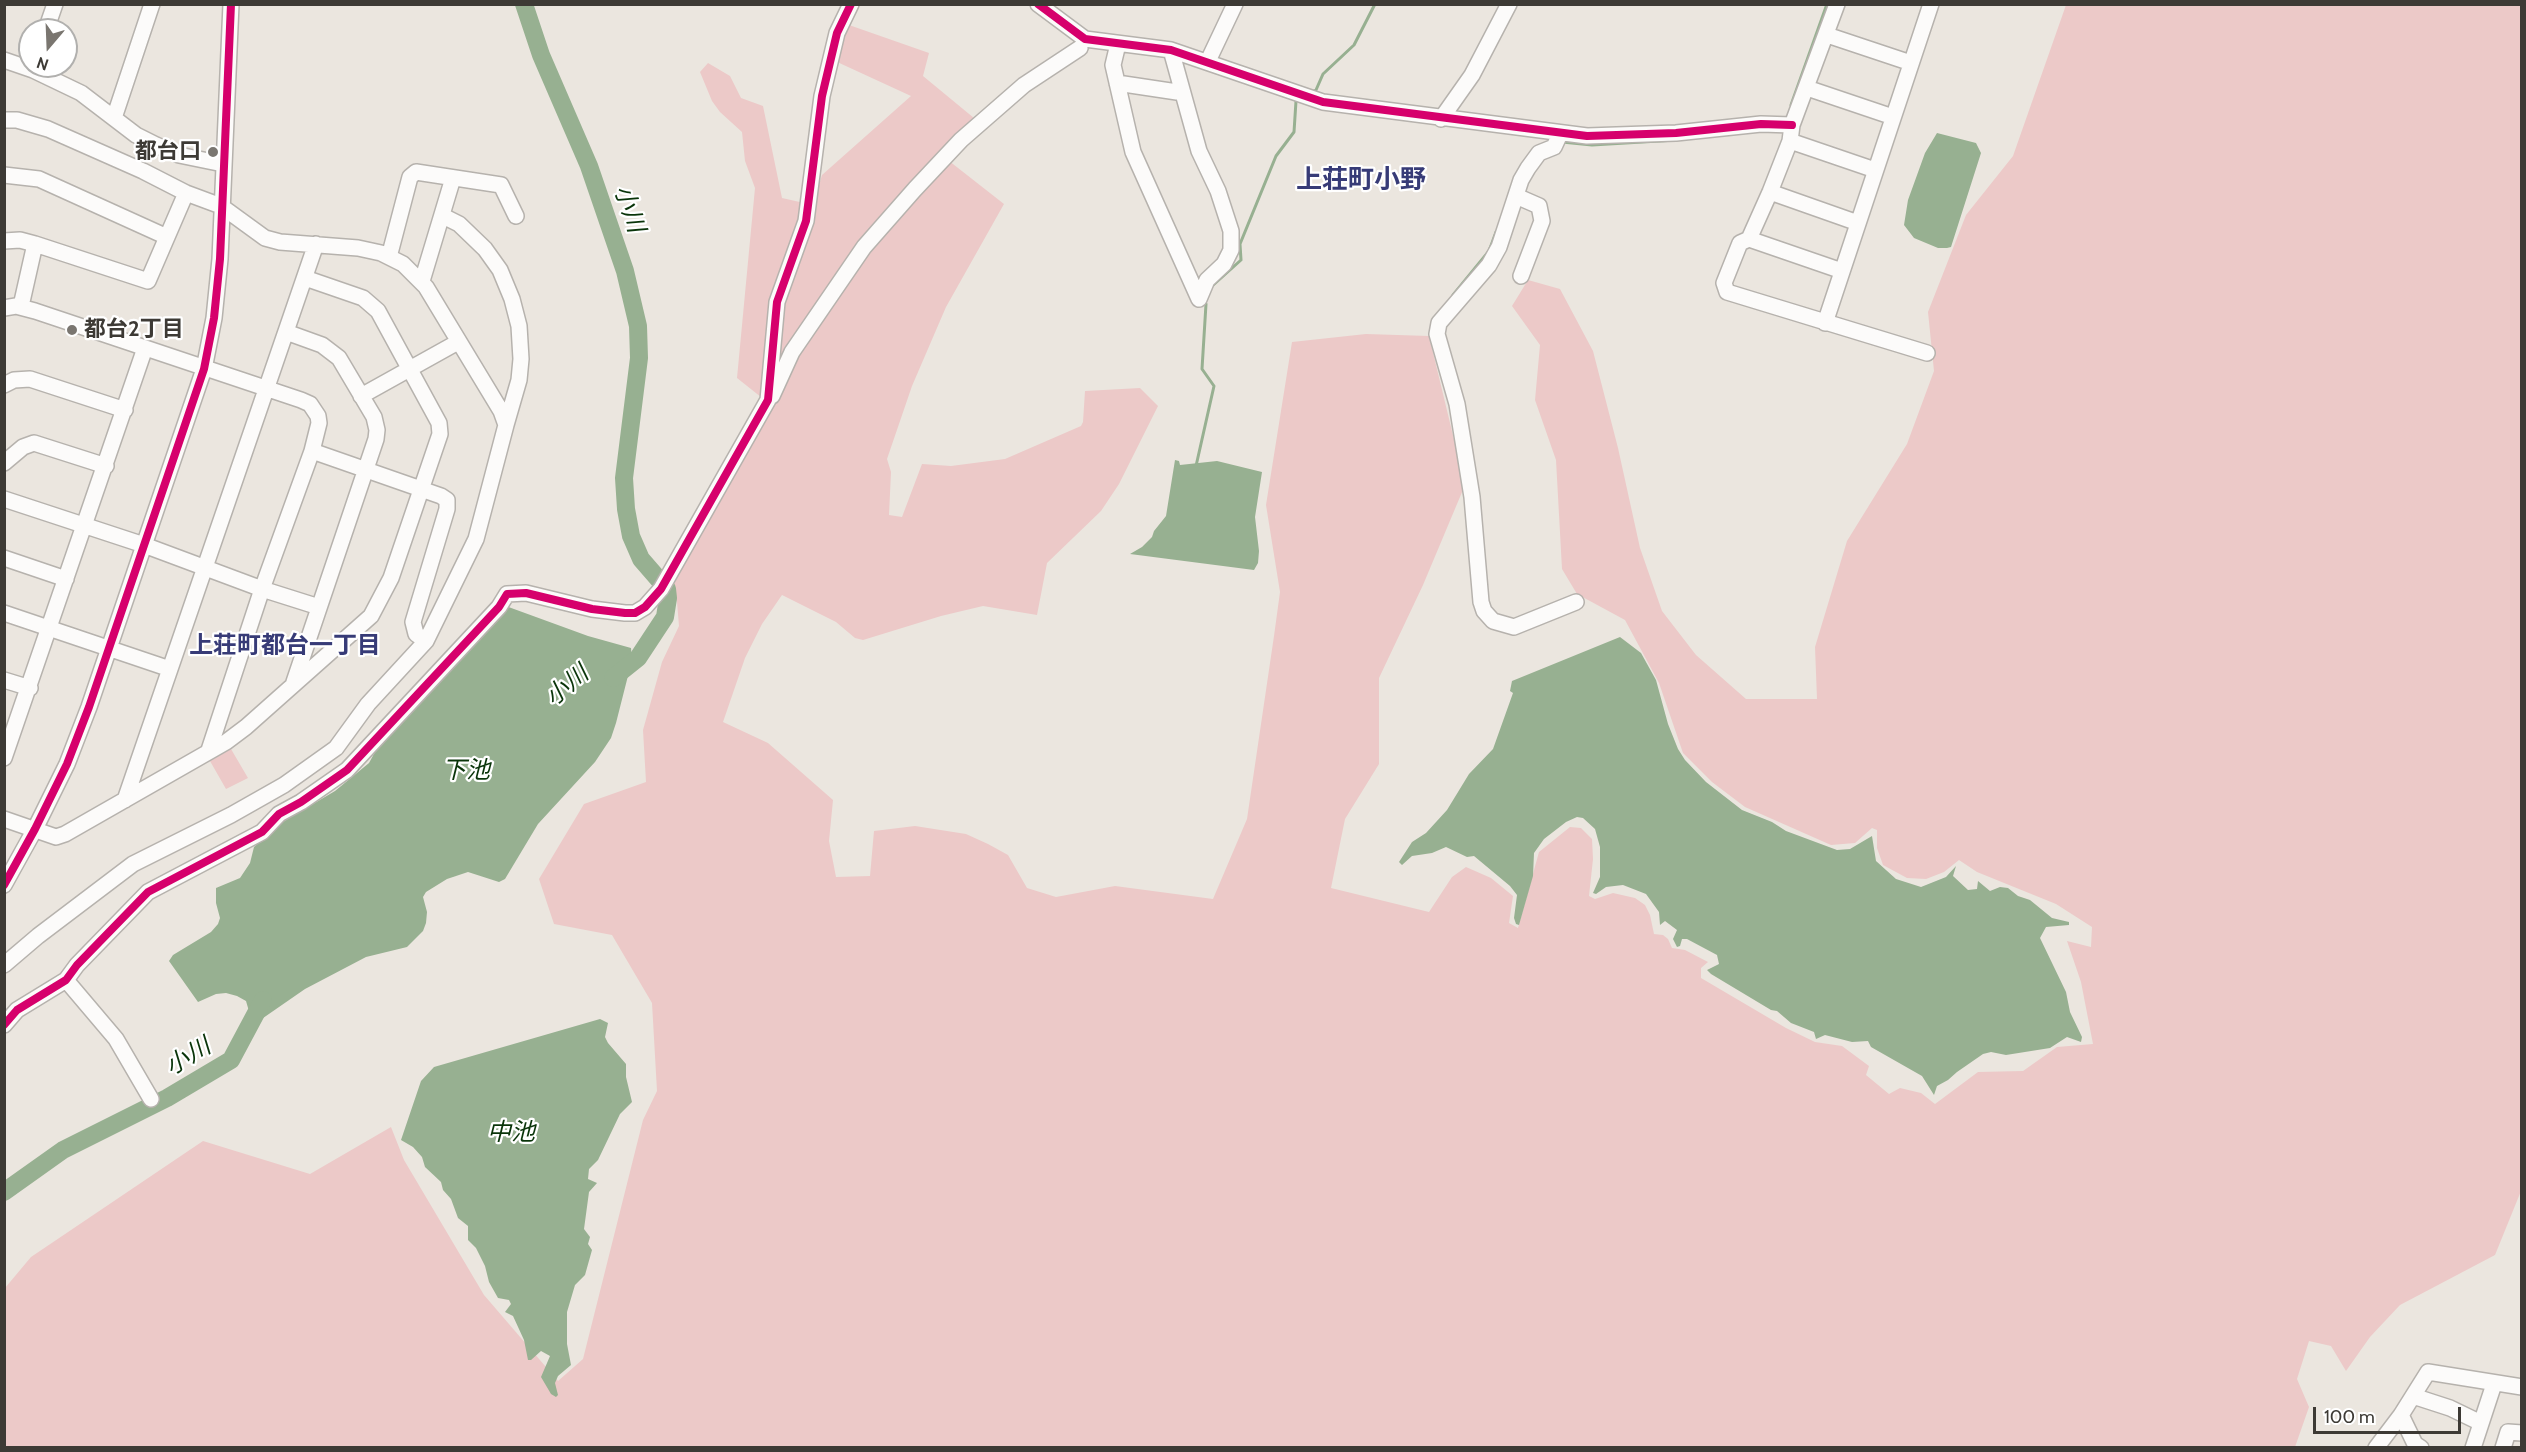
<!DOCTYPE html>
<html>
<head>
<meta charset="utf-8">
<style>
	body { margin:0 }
	#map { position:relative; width:2526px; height:1452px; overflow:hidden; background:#ebe6df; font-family:Cabin,sans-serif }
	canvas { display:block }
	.frame { position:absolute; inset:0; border:6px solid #3d3a35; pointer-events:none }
	.north { position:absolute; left:18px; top:18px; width:60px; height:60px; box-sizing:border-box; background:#fff; border:2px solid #b1b0ae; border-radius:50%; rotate:199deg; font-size:16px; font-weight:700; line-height:24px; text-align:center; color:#3d3a35 }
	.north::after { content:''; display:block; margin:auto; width:21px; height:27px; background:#7a7670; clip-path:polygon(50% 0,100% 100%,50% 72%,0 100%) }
	.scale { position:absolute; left:2313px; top:1407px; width:148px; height:27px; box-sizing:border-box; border:3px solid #3d3a35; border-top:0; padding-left:8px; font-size:18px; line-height:21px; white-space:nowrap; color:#3d3a35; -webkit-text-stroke:4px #fff; paint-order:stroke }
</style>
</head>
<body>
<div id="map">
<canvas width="2526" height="1452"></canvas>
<div class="frame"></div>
<div class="north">N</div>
<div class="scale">100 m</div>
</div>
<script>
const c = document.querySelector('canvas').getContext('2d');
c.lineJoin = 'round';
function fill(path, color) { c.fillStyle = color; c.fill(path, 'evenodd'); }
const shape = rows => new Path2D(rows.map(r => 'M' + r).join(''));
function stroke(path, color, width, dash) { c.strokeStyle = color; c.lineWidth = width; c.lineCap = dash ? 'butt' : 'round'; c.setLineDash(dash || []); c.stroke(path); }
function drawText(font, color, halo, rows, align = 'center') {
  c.font = font + ' Cabin,"Noto Sans JP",sans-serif'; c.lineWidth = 4.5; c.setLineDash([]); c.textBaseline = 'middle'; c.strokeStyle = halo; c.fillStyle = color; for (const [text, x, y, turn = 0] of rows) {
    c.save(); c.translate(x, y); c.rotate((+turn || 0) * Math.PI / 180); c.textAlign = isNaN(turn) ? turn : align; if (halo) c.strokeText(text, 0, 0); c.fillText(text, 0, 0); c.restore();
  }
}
fill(shape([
	[2066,5,2521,5,2521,1191,2495,1255,2400,1305,2370,1337,2346,1371,2331,1346,2309,1341,2297,1379,2309,1407,2295,1447,5,1448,5,1288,31,1257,203,1141,310,1174,391,1127,404,1160,484,1295,558,1381,583,1359,643,1120,657,1091,652,1003,612,935,554,924,539,879,584,804,646,782,643,730,662,662,679,626,677,602,670,584,686,562,771,405,737,378,755,188,745,161,742,132,720,112,712,101,700,72,708,63,730,76,741,98,763,106,782,198,813,205,822,175,911,96,835,61,849,25,929,53,923,76,980,123,944,157,1004,204,946,307,912,386,887,459,891,472,889,515,902,517,922,464,951,466,1005,459,1081,426,1083,422,1085,391,1140,388,1158,406,1119,484,1101,511,1047,563,1037,615,983,606,941,616,863,640,855,638,836,622,782,595,762,624,745,658,723,722,768,743,833,800,829,841,836,877,870,876,874,831,915,826,966,834,988,844,1008,855,1027,888,1056,897,1115,886,1213,899,1247,819,1274,636,1280,592,1266,505,1292,342,1366,334,1429,336,1465,485,1423,585,1379,678,1379,764,1345,819,1331,888,1429,912,1452,877,1466,867,1491,878,1513,896,1509,923,1518,928,1539,852,1570,827,1581,828,1592,839,1593,859,1589,896,1595,899,1613,893,1635,898,1645,905,1650,915,1654,934,1663,935,1668,939,1672,948,1685,950,1708,962,1701,968,1701,978,1786,1028,1815,1042,1842,1046,1869,1066,1866,1075,1889,1094,1900,1088,1921,1093,1935,1104,1978,1072,2023,1071,2057,1047,2093,1044,2081,982,2067,941,2091,947,2092,927,2056,904,1977,872,1959,860,1944,872,1926,879,1907,878,1883,865,1877,848,1877,830,1872,828,1855,843,1831,845,1745,807,1712,782,1683,753,1659,683,1625,620,1577,594,1562,569,1556,460,1535,400,1540,345,1512,306,1528,280,1560,289,1593,351,1618,448,1640,548,1662,611,1696,655,1746,699,1817,699,1815,647,1847,541,1907,444,1934,371,1928,312,1966,215,2013,156],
	[231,749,248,778,226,789,210,761]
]), '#ecc9c8');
fill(shape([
	[1937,133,1976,143,1981,153,1951,247,1947,248,1938,248,1914,238,1904,225,1908,200,1925,153],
	[1175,460,1179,461,1180,465,1217,461,1262,472,1255,517,1259,551,1258,563,1254,570,1130,554,1142,547,1152,537,1154,531,1166,516],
	[503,605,588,636,631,648,632,660,616,723,611,738,595,762,538,824,505,879,499,882,468,872,447,879,426,892,423,897,427,912,426,923,423,931,407,947,366,957,305,989,253,1025,246,1001,237,996,226,993,216,994,198,1002,169,961,173,955,211,932,218,924,220,918,216,903,216,888,240,878,250,863,254,847,281,823,335,791,369,763,388,728,441,674,455,666],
	[1620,637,1641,653,1656,680,1668,724,1678,749,1685,760,1706,782,1742,810,1772,822,1786,831,1837,850,1850,849,1872,836,1876,861,1896,879,1921,887,1946,877,1956,866,1953,876,1968,890,1977,889,1978,881,1990,891,2000,887,2008,888,2018,896,2030,900,2052,918,2069,922,2069,925,2046,927,2040,938,2066,992,2070,1012,2082,1037,2081,1042,2067,1037,2050,1048,2006,1055,1991,1052,1983,1054,1957,1072,1948,1080,1937,1086,1934,1095,1922,1076,1871,1047,1868,1041,1852,1042,1825,1035,1816,1039,1814,1032,1791,1023,1777,1011,1771,1010,1711,974,1707,970,1719,964,1717,955,1687,939,1682,939,1680,946,1677,947,1673,939,1677,930,1665,921,1660,925,1659,912,1646,894,1623,885,1606,887,1596,894,1593,893,1600,877,1600,847,1595,829,1583,818,1577,817,1566,822,1544,839,1534,853,1533,876,1519,925,1516,924,1514,918,1517,895,1510,886,1474,856,1467,857,1446,847,1432,853,1412,856,1402,865,1399,862,1412,842,1426,833,1447,810,1469,774,1493,749,1513,693,1510,691,1512,681],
	[600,1019,608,1023,605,1037,608,1043,626,1064,626,1077,632,1102,620,1114,598,1160,589,1169,588,1179,597,1183,589,1192,584,1229,590,1237,588,1244,592,1250,585,1275,575,1285,567,1312,567,1344,571,1365,558,1376,555,1383,558,1395,556,1397,551,1394,541,1377,550,1356,541,1351,531,1360,528,1360,524,1340,513,1316,505,1312,511,1304,509,1300,498,1298,489,1282,485,1266,476,1248,468,1240,468,1226,458,1218,451,1199,443,1190,441,1182,425,1167,422,1157,413,1147,401,1140,421,1081,434,1067]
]), '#97b091');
stroke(shape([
	[1312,92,1316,90,1323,74,1354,45,1375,4],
	[1791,105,1827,4],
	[1562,142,1592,145,1676,140],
	[1535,149,1550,141],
	[1211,287,1241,260,1240,244,1276,156,1294,132,1296,101,1298,99],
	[1453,295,1489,251,1496,232],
	[1196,466,1214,386,1202,369,1206,304]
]), '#97b091', 3);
stroke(shape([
	[524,4,541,55,589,166,625,271,638,326,639,358,624,478,626,509,631,536,641,559,667,589,668,598,665,617,638,658,613,678],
	[4,1192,63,1150,167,1098,231,1060,263,1000]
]), '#97b091', 18);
const minor = shape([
	[1038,4,1085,39,1171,50,1323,102,1587,136,1676,133,1761,124,1792,125],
	[1837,4,1792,125,1790,141,1770,192,1749,239,1740,243,1724,283,1727,292,1927,353],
	[46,30,55,4],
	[1827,35,1911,63],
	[1118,44,1113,65,1133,152,1199,299],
	[1171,50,1199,151,1218,191,1231,231,1231,250,1224,264,1207,280,1199,299],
	[4,60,33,70,81,93,136,135,156,145,179,155,223,164],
	[1208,61,1235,4],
	[1117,83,1177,92],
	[1807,88,1893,117],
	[114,118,152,4],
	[1441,119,1472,75,1509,4],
	[4,120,17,120,48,129,143,171,186,193,221,206,265,238,280,242,358,248,381,253,403,264,426,287,501,411,506,425,476,539,426,641,368,704,336,748,284,785,231,815,133,864,38,936,4,965],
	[1560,134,1554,147,1539,153,1528,168,1521,180,1499,247,1489,265,1439,323,1437,334,1457,404,1472,497,1481,602,1484,611,1493,621,1514,627,1576,602],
	[1790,141,1875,170],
	[4,175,39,179,167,237],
	[1770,192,1858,223],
	[1516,196,1539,206,1542,221,1521,276],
	[443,216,459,224,485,249,500,270,512,299,519,326,521,359,519,380,506,425],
	[1749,239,1842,271],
	[4,241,20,240,35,244,148,281,186,193],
	[389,257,410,177,416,172,501,185,516,216],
	[422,281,453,178],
	[21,306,35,244],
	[4,308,16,306,35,311,301,400,310,404,318,416,319,423,312,451,262,589,209,750],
	[1825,323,1931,4],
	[286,332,322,345,339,358,374,417,377,430,376,439,294,682],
	[4,385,14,380,30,379,125,410],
	[361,396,458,342],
	[772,396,792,352,864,247,915,189,961,140,1024,85,1080,48],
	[312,451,441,496,447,500,447,509,413,622,416,634,426,641],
	[4,463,23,447,34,443,106,466],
	[4,499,144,545,262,589,319,607],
	[4,558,66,579],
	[4,613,170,669],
	[4,680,30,688],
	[4,758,145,348],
	[125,800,316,244],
	[4,819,56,837,65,834,226,742,246,727,371,616,391,578,440,434,439,423,378,311,363,298,305,278],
	[4,885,35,829,67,764,89,707,204,369,214,318,220,259,231,4],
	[66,980,116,1039,151,1099],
	[4,1025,17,1010,66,980,77,965,148,892,262,832,279,814,301,802,347,770,499,607,507,594,526,593,592,609,625,613,635,613,645,607,661,589,768,400,777,302,806,221,822,96,837,33,851,4],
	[2413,1396,2450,1408,2481,1423],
	[2401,1415,2415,1444,2421,1448],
	[2376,1448,2401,1415,2428,1372,2522,1387],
	[2473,1448,2494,1384],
	[2503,1448,2508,1432,2522,1433]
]);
stroke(minor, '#b6b2ad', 18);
stroke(minor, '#fcfbfa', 15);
stroke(shape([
	[1038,4,1085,39,1171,50,1323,102,1587,136,1676,133,1761,124,1792,125],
	[4,885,35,829,67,764,89,707,204,369,214,318,220,259,231,4],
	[4,1025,17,1010,66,980,77,965,148,892,262,832,279,814,301,802,347,770,499,607,507,594,526,593,592,609,625,613,635,613,645,607,661,589,768,400,777,302,806,221,822,96,837,33,851,4]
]), '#d6006c', 8);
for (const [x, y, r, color] of [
	[213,152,6,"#7a7670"],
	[72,330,6,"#7a7670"]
]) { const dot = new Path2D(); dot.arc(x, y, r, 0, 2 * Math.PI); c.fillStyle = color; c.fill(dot); stroke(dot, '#fff', 2); }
drawText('bold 22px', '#3d3a35', '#fff', [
	["都台口",201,152],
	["都台2丁目",84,330,"left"]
], 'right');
drawText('italic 24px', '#093409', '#fff', [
	["小川",629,209,71],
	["小川",567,686,-40],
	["下池",466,771],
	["小川",188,1057,-31],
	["中池",511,1133]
]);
drawText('bold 24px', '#373b77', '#fff', [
	["上荘町都台一丁目",285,646]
]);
drawText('bold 26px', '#373b77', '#fff', [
	["上荘町小野",1361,180]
]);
</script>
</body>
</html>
